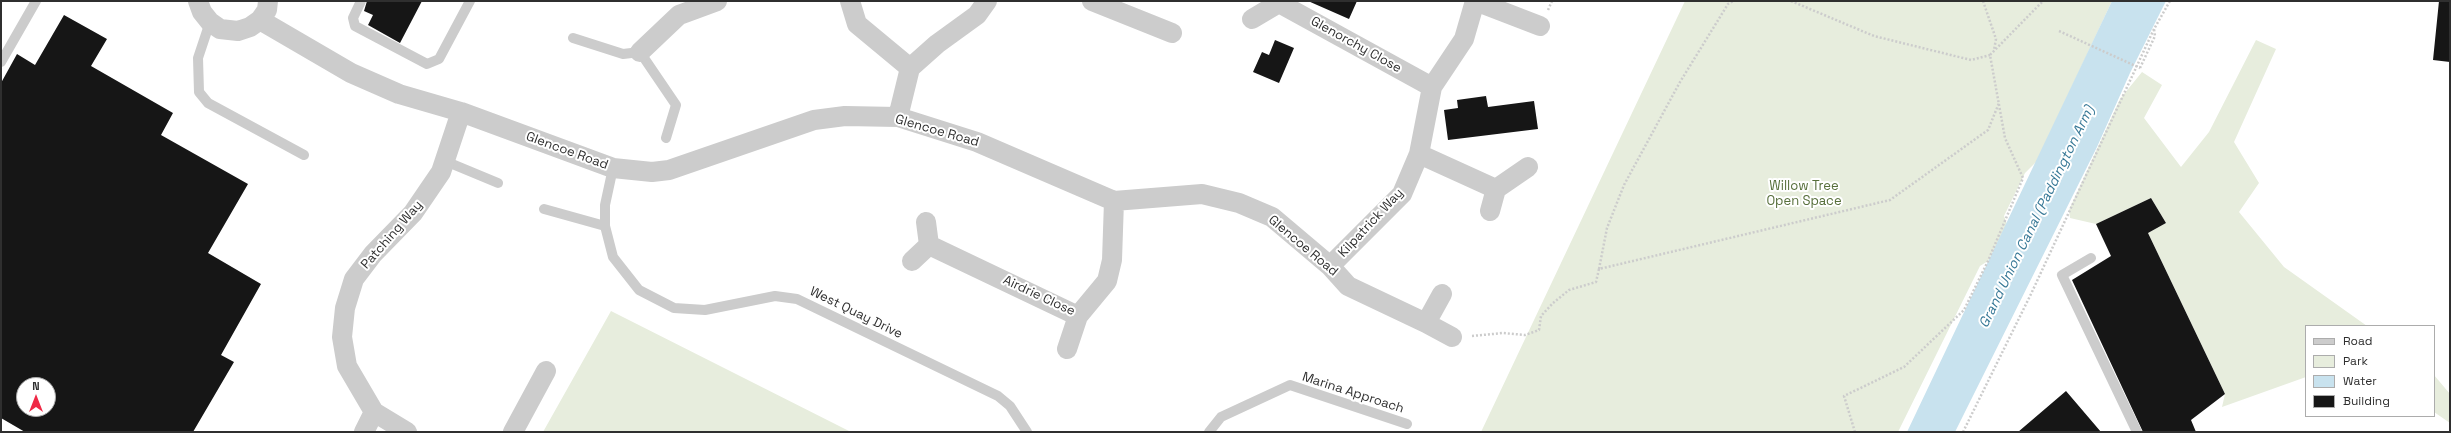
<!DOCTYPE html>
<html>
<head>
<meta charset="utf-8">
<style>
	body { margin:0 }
	#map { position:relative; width:2451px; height:433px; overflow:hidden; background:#fff; font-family:"Space Grotesk",sans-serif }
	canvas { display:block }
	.frame { position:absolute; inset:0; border:2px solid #2f2f2f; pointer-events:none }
	.legend { position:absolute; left:2305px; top:325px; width:130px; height:92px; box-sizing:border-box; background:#fff; border:1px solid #acacac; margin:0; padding:5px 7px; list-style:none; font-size:12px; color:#2f2f2f }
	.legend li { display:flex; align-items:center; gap:8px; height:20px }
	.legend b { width:20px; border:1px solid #acacac }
	.north { position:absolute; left:16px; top:377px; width:40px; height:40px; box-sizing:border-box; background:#fff; border:1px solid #acacac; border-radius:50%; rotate:0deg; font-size:11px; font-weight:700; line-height:16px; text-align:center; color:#2f2f2f }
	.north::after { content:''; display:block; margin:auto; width:14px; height:18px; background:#ef2946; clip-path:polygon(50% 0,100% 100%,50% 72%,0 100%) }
</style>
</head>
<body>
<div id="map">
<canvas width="2451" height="433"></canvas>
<div class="frame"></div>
<ul class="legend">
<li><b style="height:5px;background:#ccc"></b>Road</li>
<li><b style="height:11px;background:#e7eddd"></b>Park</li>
<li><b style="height:11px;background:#c8e2ee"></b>Water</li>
<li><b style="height:11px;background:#161616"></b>Building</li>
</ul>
<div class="north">N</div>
</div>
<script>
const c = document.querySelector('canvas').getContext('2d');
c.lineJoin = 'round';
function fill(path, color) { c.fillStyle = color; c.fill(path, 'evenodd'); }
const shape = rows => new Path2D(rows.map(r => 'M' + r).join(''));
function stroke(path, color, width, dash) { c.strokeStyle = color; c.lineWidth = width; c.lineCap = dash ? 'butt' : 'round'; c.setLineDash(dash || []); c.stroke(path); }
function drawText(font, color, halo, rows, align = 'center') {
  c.font = font + ' "Space Grotesk",sans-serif'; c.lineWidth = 4; c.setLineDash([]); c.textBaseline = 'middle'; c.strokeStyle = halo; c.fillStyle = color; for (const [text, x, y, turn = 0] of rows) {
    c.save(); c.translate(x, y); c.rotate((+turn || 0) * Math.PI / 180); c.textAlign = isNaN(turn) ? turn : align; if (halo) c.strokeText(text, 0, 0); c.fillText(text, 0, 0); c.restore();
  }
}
fill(shape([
	[1685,1,2112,1,2037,161,2025,173,2004,216,2007,224,1988,261,1980,266,1898,432,1481,432],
	[2256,40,2276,49,2234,142,2259,183,2239,212,2284,267,2367,326,2306,326,2306,377,2222,407,2225,394,2148,233,2166,223,2151,198,2096,224,2070,218,2069,210,2120,99,2142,72,2162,85,2144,118,2181,167,2209,132],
	[611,311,851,432,543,432],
	[2434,375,2450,394,2450,423,2434,412]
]), '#e7eddd');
fill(shape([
	[2112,1,2166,1,2130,73,2097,147,1955,432,1907,432]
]), '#c8e2ee');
fill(shape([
	[367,1,422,1,400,43,368,25,373,15,364,11],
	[1308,1,1357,1,1349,19],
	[2439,1,2450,1,2450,62,2433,60],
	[64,15,107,39,91,66,173,113,161,135,248,184,208,253,261,284,221,355,234,362,193,432,25,432,1,418,1,83,17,54,35,65],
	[24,385,48,385,48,409,24,409],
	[1275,40,1294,48,1279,83,1253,72,1262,52,1269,55],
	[1486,96,1488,107,1534,101,1538,129,1448,140,1444,110,1458,108,1457,100],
	[2151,198,2166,223,2148,233,2225,394,2191,420,2196,432,2143,432,2072,280,2111,256,2096,224],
	[2066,391,2101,432,2018,432]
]), '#161616');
stroke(shape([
	[1791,1,1874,36,1971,60,1990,55],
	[1983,1,1996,39,1994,50],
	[1548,10,1552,1],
	[2140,68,2155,36,2154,29],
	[1599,269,1607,228,1624,185,1680,82,1728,4,1733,1],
	[1472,336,1503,333,1525,335,1539,330,1541,316,1553,303,1569,290,1596,282,1599,269,1890,200,1988,130,1999,103],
	[1855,432,1844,396,1904,367,1964,310,1988,261,2023,178,2005,138,1990,55,2043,1],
	[1963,432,2031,294,2154,29,2170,1]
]), '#ccc', 2.5, [2, 2]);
stroke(shape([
	[361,1,353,18,355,26,427,64,439,59,470,1],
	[210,22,198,58,199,92,208,103,304,155],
	[573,38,623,54,640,52,676,105,666,138],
	[1,62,36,1],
	[445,161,498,183],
	[613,168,605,205,605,226,613,257,639,290,674,308,705,310,775,296,797,299,998,396,1010,406,1027,432],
	[544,209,605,226],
	[2091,258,2062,275,2137,432],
	[1209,432,1221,417,1290,385,1407,424]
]), '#ccc', 10);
stroke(shape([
	[198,1,202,12,210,22,220,29,238,31,250,27,260,20,267,10,268,1],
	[850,1,857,24,910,68],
	[1092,1,1172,33],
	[1279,1,1279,3,1432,87],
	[1475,1,1540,26],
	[1252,19,1279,3],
	[260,20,351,73,399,94,461,112,613,168,652,172,669,170,814,120,845,116,898,117,977,142,1114,201,1202,194,1239,203,1272,217,1330,266,1348,286,1426,323,1442,294],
	[640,52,679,15,717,1],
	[898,117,910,68,937,44,977,15,987,1],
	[1419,154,1496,189,1528,167],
	[1490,211,1496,189],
	[926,222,929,245,1078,316,1107,281,1112,260,1114,201],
	[912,261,929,245],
	[1330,266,1402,194,1419,154,1432,87,1464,39,1475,1],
	[1426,323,1452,337],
	[1067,349,1078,316],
	[364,432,374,412],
	[407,432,374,412,347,366,342,337,345,308,354,279,373,254,413,213,441,172,461,112],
	[513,432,546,371]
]), '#ccc', 20);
stroke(shape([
	[2059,31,2140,68]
]), '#ccc', 2.5, [2, 2]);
drawText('13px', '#2f2f2f', '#fff', [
	["Glenorchy Close",1356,45,29],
	["Glencoe Road",937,131,16],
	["Glencoe Road",567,151,20],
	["Kilpatrick Way",1371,223,-47],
	["Patching Way",392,235,-49],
	["Glencoe Road",1303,246,40],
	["Airdrie Close",1039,296,25],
	["West Quay Drive",856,313,26],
	["Marina Approach",1353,393,18]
]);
drawText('13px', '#566e3a', '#fff', [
	["Willow Tree",1804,186],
	["Open Space",1804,201]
]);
drawText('italic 14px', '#387997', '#fff', [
	["Grand Union Canal (Paddington Arm)",2037,217,-64]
]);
</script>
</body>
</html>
